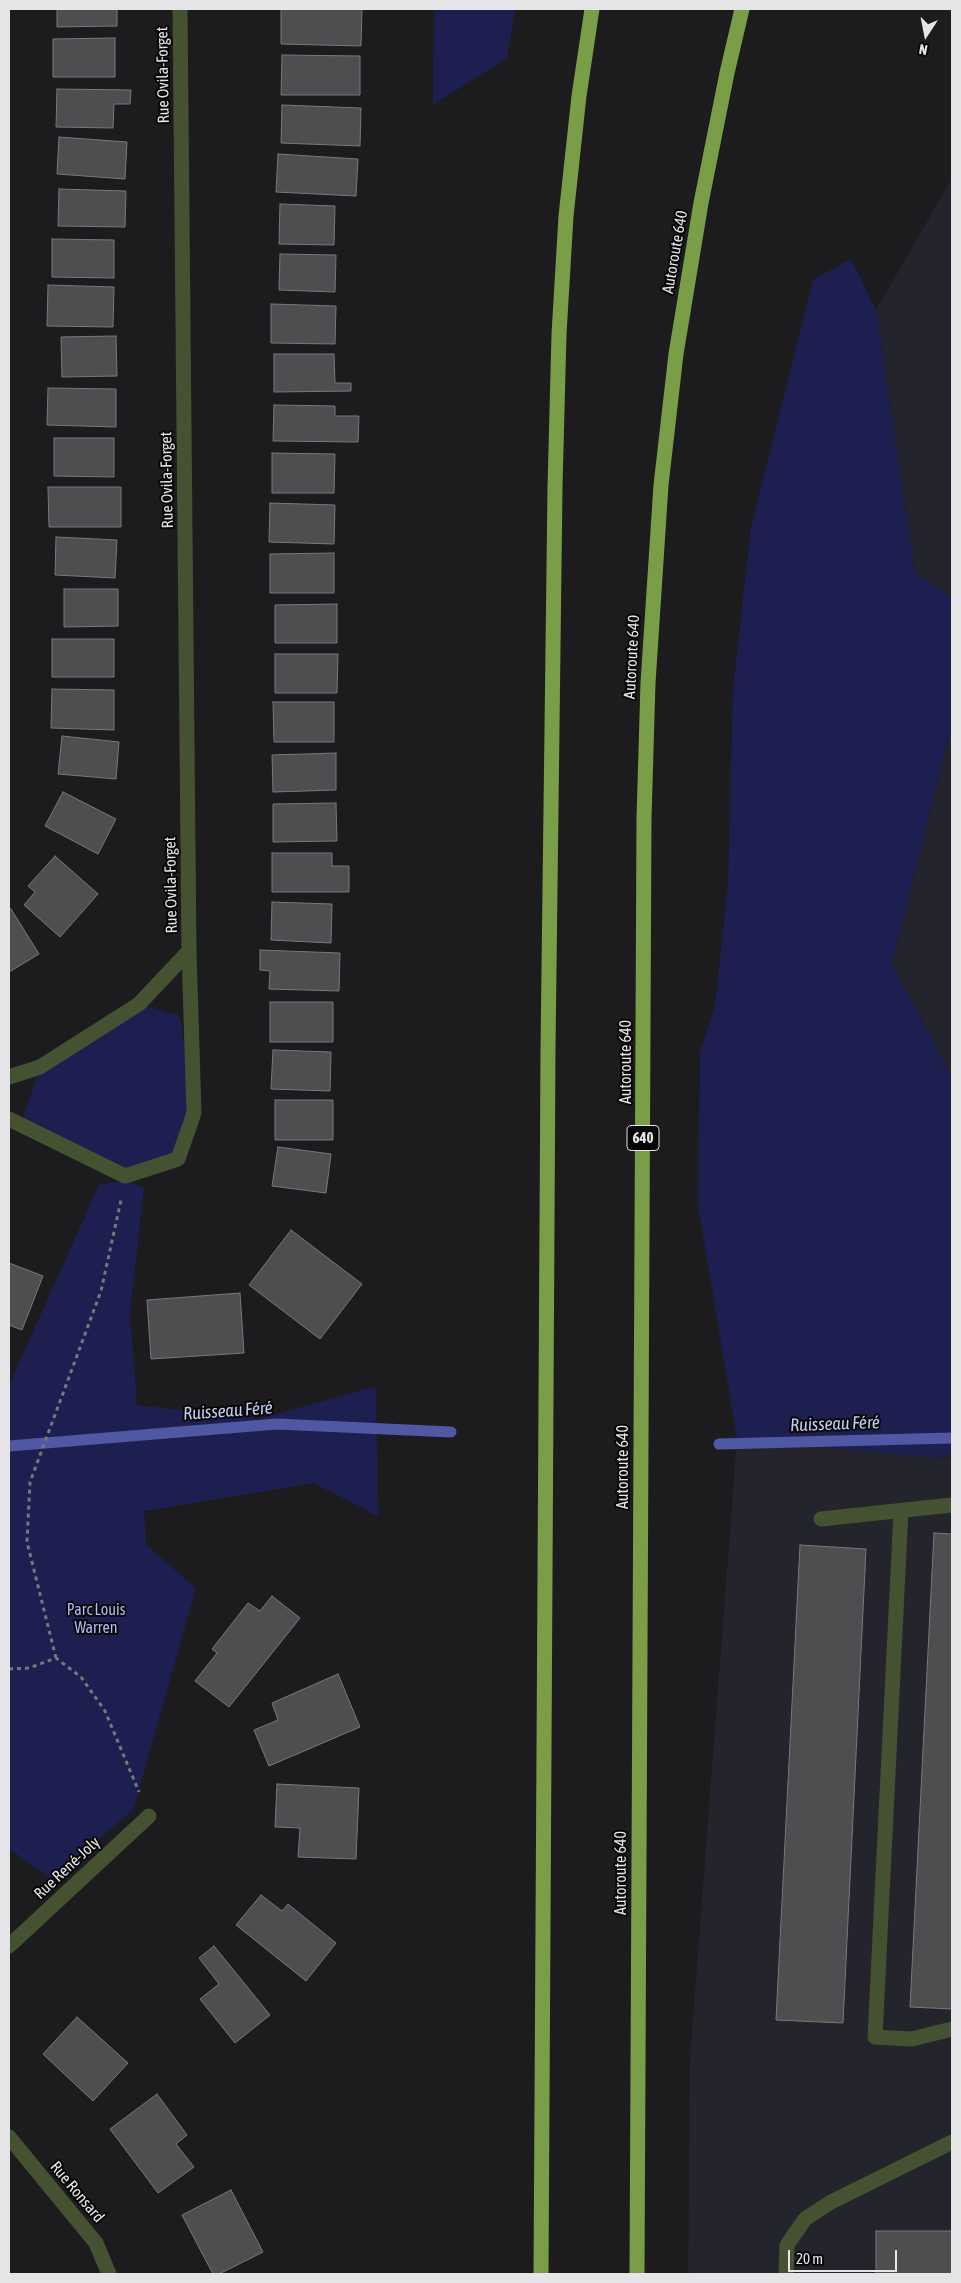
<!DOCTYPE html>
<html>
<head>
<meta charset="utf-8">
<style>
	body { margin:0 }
	#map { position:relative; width:961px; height:2283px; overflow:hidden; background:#1c1c1e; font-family:"Asap Condensed",sans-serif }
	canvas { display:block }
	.frame { position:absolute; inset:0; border:10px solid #e5e5e7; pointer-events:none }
	.north { position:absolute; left:901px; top:10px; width:50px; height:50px; -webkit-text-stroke:4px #070707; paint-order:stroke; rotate:191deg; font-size:14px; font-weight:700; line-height:20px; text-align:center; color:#e5e5e7 }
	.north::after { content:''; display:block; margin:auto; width:18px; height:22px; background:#e5e5e7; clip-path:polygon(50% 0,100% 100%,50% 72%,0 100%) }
	.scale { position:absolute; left:788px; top:2250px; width:109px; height:22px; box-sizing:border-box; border:2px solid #e5e5e7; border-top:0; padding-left:6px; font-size:15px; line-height:18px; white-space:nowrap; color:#e5e5e7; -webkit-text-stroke:4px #070707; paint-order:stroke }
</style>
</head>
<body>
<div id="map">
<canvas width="961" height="2283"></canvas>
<div class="frame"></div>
<div class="north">N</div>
<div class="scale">20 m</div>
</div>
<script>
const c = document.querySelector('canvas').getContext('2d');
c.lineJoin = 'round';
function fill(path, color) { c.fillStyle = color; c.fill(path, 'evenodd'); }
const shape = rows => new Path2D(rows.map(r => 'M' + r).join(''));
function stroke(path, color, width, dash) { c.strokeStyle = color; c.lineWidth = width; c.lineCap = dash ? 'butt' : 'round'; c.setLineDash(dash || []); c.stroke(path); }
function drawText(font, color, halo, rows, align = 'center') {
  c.font = font + ' "Asap Condensed",sans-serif'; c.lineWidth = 4; c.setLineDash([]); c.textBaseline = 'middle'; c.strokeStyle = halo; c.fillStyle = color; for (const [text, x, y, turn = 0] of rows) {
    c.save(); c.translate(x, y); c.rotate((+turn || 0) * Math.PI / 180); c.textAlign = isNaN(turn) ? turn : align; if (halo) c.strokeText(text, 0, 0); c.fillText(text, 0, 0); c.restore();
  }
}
fill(shape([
	[952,178,952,598,915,573,876,310],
	[952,724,952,1076,892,965],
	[737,1439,940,1458,952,1456,952,2274,688,2274,690,2057]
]), '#23242c');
fill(shape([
	[434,9,515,9,507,58,433,105],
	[851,259,876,310,915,573,952,598,952,724,892,965,952,1076,952,1455,940,1458,737,1439,698,1205,700,1052,715,1006,728,883,733,690,751,527,813,280],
	[139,1004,180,1016,194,1113,178,1159,125,1176,23,1118,40,1067],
	[126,1180,144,1188,130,1312,137,1405,259,1419,376,1386,378,1516,313,1483,144,1511,146,1545,196,1588,133,1810,52,1879,9,1849,9,1385,99,1185]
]), '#1d1f50');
stroke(shape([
	[719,1444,952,1438],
	[9,1446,277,1424,451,1432]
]), '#5057a3', 11);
const building = shape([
	[57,9,117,9,117,26,57,27,57,9],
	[281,9,362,9,361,46,281,44,281,9],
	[115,38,115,77,53,77,53,39,115,38],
	[282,55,360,56,360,95,281,95,282,55],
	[57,89,131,90,130,104,114,104,113,128,56,127,57,89],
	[282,105,361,108,360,146,281,143,282,105],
	[59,137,127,142,125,179,57,174,59,137],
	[278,154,358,159,356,196,276,192,278,154],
	[59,189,126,191,125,227,58,226,59,189],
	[280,204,335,206,334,245,279,244,280,204],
	[52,239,114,240,114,278,52,277,52,239],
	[280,254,336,255,335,292,279,290,280,254],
	[48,285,114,287,113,327,47,326,48,285],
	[271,304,336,306,335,344,271,343,271,304],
	[116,336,117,376,62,377,61,337,116,336],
	[274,354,334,354,335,383,351,383,351,391,274,392,274,354],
	[48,388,116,389,116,427,47,425,48,388],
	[274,405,335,406,335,416,359,416,358,442,273,441,274,405],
	[54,438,114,438,114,477,54,476,54,438],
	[272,453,335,454,334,493,272,493,272,453],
	[48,487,121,487,121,527,49,527,48,487],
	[270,503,335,505,334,544,269,542,270,503],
	[56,537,117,540,115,578,55,575,56,537],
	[334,553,334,593,270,593,270,554,334,553],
	[64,589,118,589,118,626,64,627,64,589],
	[337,604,337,643,275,643,275,605,337,604],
	[52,639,114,639,114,677,52,677,52,639],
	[275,654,338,654,337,693,275,693,275,654],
	[52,689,114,690,114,730,51,728,52,689],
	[273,702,334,702,334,742,274,742,273,702],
	[62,736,119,742,116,779,58,774,62,736],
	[336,753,336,790,273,792,272,755,336,753],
	[63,792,116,819,98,854,45,826,63,792],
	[336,803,337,841,273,842,273,804,336,803],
	[272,853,332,853,332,866,349,866,349,892,272,892,272,853],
	[55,856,98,894,60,937,24,905,35,892,28,886,55,856],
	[272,902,332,904,331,943,271,940,272,902],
	[11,909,39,954,9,972,9,910,11,909],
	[260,950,340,953,339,991,269,989,270,971,260,970,260,950],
	[270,1002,333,1002,333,1042,270,1042,270,1002],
	[273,1050,331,1052,330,1091,271,1089,273,1050],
	[275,1100,333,1100,333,1140,275,1140,275,1100],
	[278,1147,331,1154,326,1193,272,1186,278,1147],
	[291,1230,362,1284,320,1339,249,1285,291,1230],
	[9,1263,43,1276,22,1330,9,1325,9,1263],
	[240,1293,244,1353,151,1359,147,1300,240,1293],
	[934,1533,952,1534,952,2009,910,2007,934,1533],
	[800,1545,866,1549,843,2023,776,2020,800,1545],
	[272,1596,300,1618,229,1707,195,1681,217,1653,212,1649,248,1603,260,1611,272,1596],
	[338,1674,360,1727,269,1766,254,1730,278,1720,272,1703,338,1674],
	[277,1784,359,1788,356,1859,298,1857,300,1828,275,1827,277,1784],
	[261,1895,282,1911,288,1904,336,1943,306,1981,236,1925,261,1895],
	[214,1946,270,2015,235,2043,200,1999,219,1984,199,1958,214,1946],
	[77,2017,128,2063,93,2101,43,2054,77,2017],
	[157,2094,187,2135,176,2144,194,2167,158,2193,110,2129,157,2094],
	[231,2190,263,2252,219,2274,213,2274,182,2215,231,2190],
	[876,2231,952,2231,952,2274,876,2274,876,2231]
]);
fill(building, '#4d4e50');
stroke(building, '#78797c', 1);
stroke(shape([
	[56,1658,27,1542,30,1482,101,1291,121,1200],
	[9,1669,29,1668,56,1658,81,1677,105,1711,139,1792]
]), '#78787a', 3, [4, 4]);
stroke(shape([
	[9,1077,40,1067,139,1004,189,951],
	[9,1119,125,1176,178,1159,194,1113,189,951,180,9],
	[901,1511,875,2037,912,2039,952,2029],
	[821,1519,952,1505],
	[9,1946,149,1816],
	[9,2137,96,2243,109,2274],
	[786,2274,787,2245,805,2219,831,2202,952,2142]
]), '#445232', 15);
stroke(shape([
	[541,2274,548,1049,555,487,559,334,566,216,579,96,592,9],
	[637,2274,644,818,648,683,661,485,676,354,701,203,727,73,742,9]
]), '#7a9d48', 15);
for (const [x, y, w] of [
	[643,1138,32]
]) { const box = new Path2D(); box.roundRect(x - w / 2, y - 12.5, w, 25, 4); c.fillStyle = '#070707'; c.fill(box); stroke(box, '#e5e5e7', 1); }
drawText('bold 15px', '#e5e5e7', null, [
	["640",643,1138]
]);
drawText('16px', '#e5e5e7', '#070707', [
	["Rue Ovila-Forget",163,75,-91],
	["Autoroute 640",675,252,-80],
	["Rue Ovila-Forget",167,480,-91],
	["Autoroute 640",632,657,-87],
	["Rue Ovila-Forget",171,885,-91],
	["Autoroute 640",626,1062,-90],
	["Autoroute 640",623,1467,-90],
	["Rue René-Joly",67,1868,-43],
	["Autoroute 640",621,1873,-90],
	["Rue Ronsard",77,2192,50]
]);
drawText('16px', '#afb9f8', '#070707', [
	["Parc Louis",96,1610],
	["Warren",96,1628]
]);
drawText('italic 18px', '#c4ccf6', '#070707', [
	["Ruisseau Féré",228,1411,-4],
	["Ruisseau Féré",835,1424,-2]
]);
</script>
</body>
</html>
